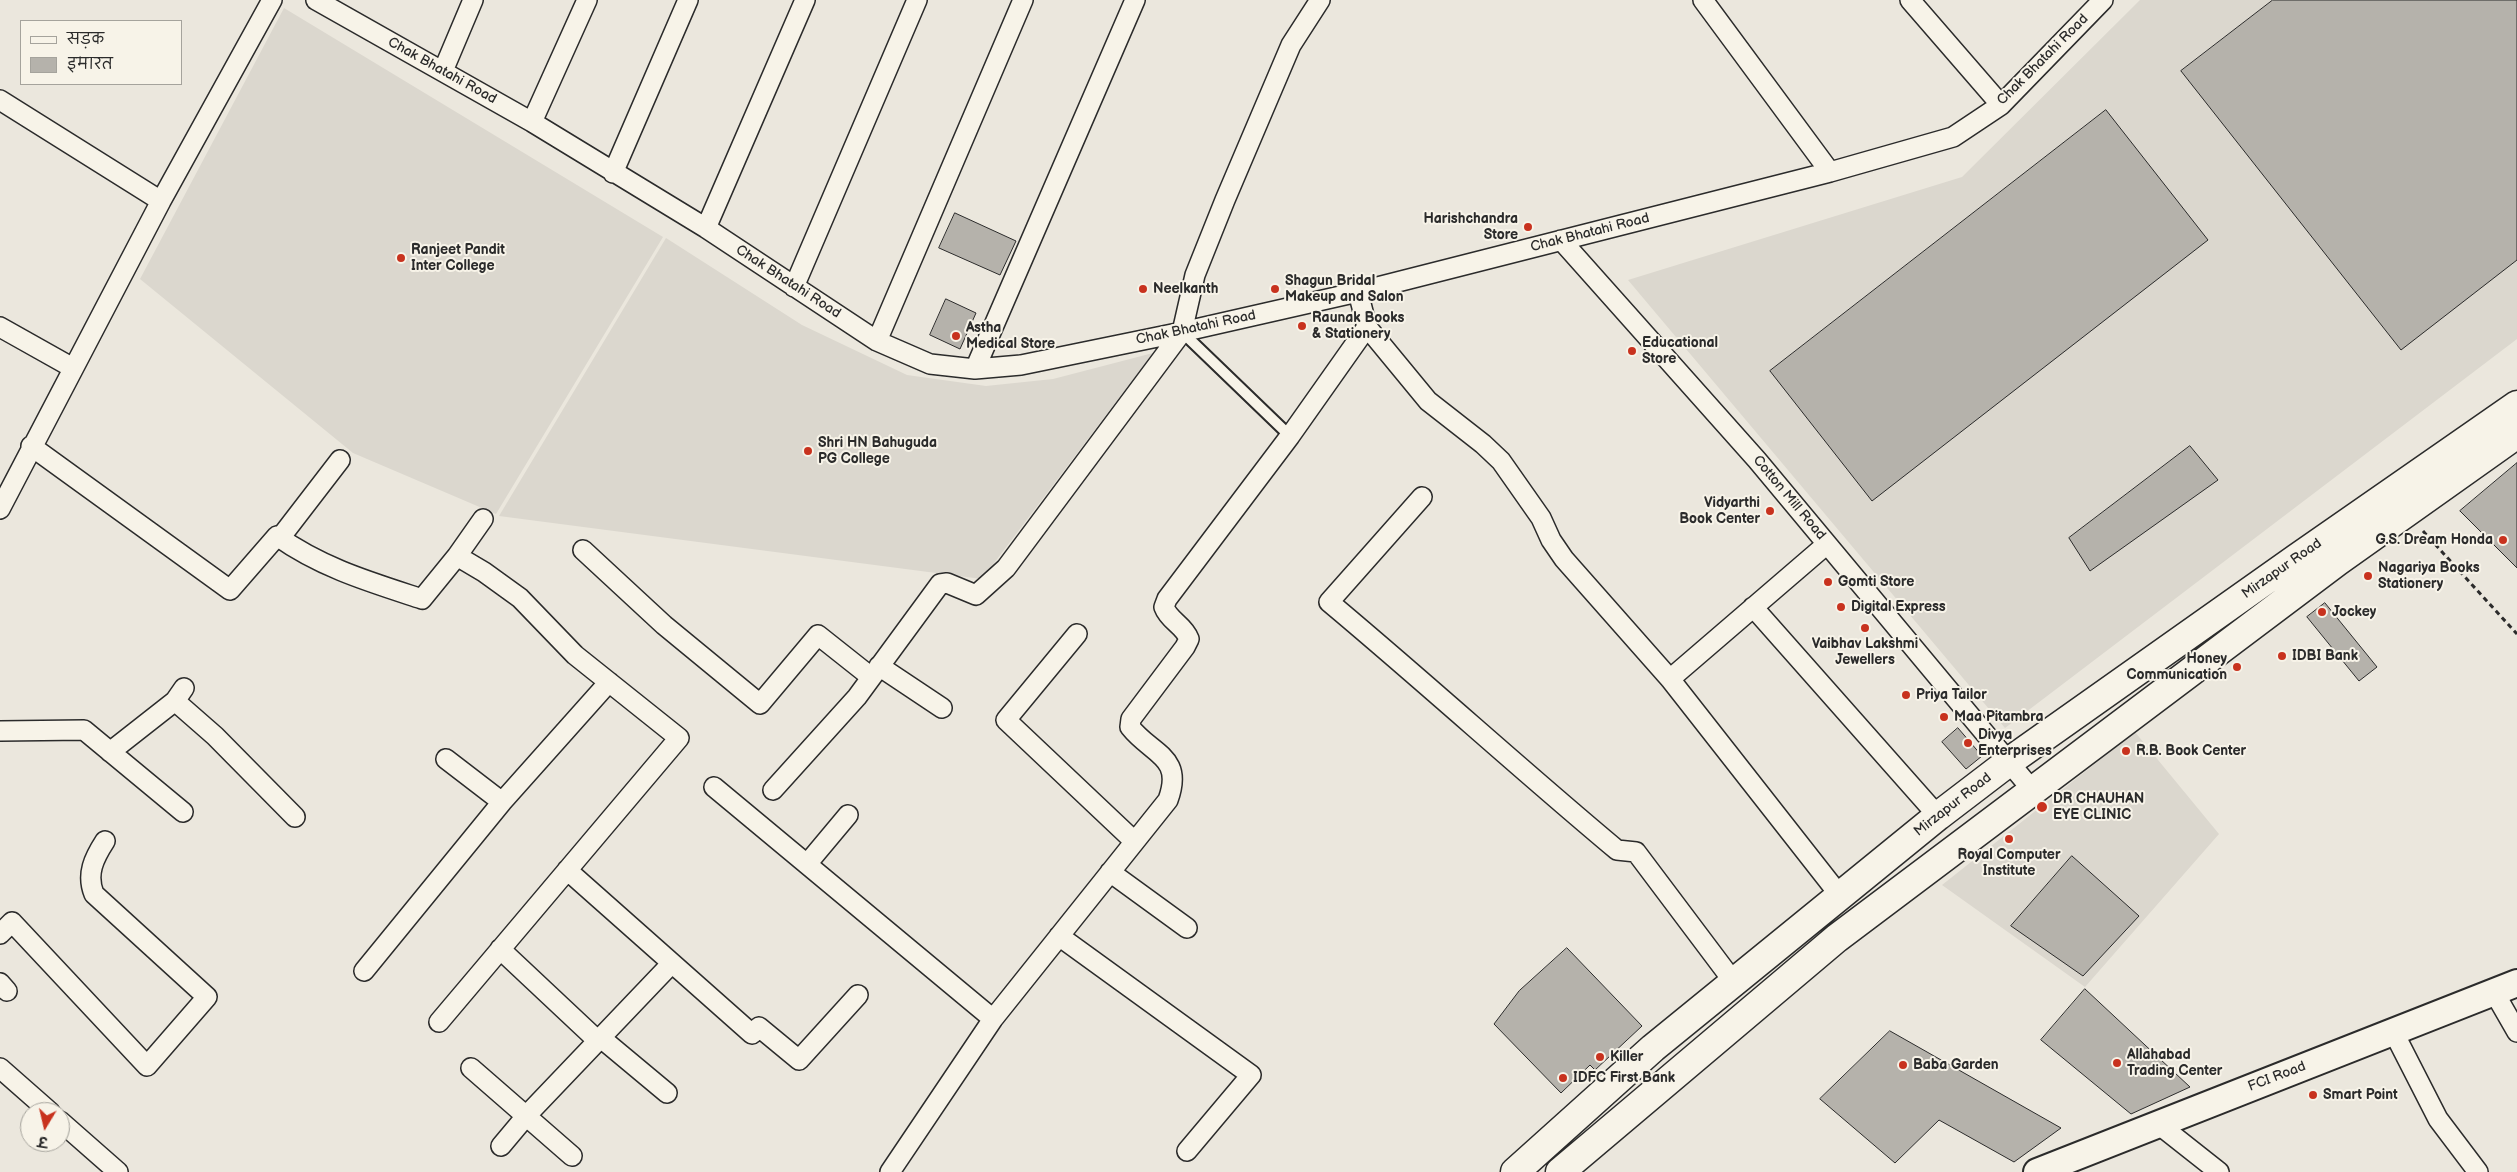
<!DOCTYPE html>
<html>
<head>
<meta charset="utf-8">
<style>
	body { margin:0 }
	#map { position:relative; width:2517px; height:1172px; overflow:hidden; background:#ebe7dd; font-family:"Balsamiq Sans","Playpen Sans Deva",sans-serif }
	canvas { display:block }
	.legend { position:absolute; left:20px; top:20px; width:162px; height:65px; box-sizing:border-box; background:#f7f3e8; border:1px solid #a5a39c; margin:0; padding:6px 9px; list-style:none; font-size:15px; color:#2b2b2b }
	.legend li { display:flex; align-items:center; gap:10px; height:25px }
	.legend b { width:25px; border:1px solid #a5a39c }
	.north { position:absolute; left:20px; top:1102px; width:50px; height:50px; box-sizing:border-box; background:#f7f3e8; border:1px solid #a5a39c; border-radius:50%; rotate:189deg; font-size:14px; font-weight:700; line-height:20px; text-align:center; color:#2b2b2b }
	.north::after { content:''; display:block; margin:auto; width:18px; height:22px; background:#c8321e; clip-path:polygon(50% 0,100% 100%,50% 72%,0 100%) }
</style>
</head>
<body>
<div id="map">
<canvas width="2517" height="1172"></canvas>
<ul class="legend">
<li><b style="height:6px;background:#f7f3e8"></b>सड़क</li>
<li><b style="height:14px;background:#b5b2ab"></b>इमारत</li>
</ul>
<div class="north">उ</div>
</div>
<script>
const g = document.querySelector('canvas').getContext('2d');
g.lineJoin = 'round';
function fillPath(path, color) {
  g.fillStyle = color;
  g.fill(path, 'evenodd');
}
function stroke(path, color, width, dash) {
  g.strokeStyle = color;
  g.lineWidth = width;
  g.lineCap = dash ? 'butt' : 'round';
  g.setLineDash(dash || []);
  g.stroke(path);
}
function drawText(font, color, halo, rows, align = 'center') {
  g.font = font + ' "Balsamiq Sans",sans-serif';
  g.lineWidth = 4;
  g.setLineDash([]);
  g.textBaseline = 'middle';
  g.strokeStyle = halo;
  g.fillStyle = color;
  for (const [text, x, y, turn = 0] of rows) {
    g.save();
    g.translate(x, y);
    g.rotate((+turn || 0) * Math.PI / 180);
    g.textAlign = isNaN(turn) ? turn : align;
    if (halo) g.strokeText(text, 0, 0);
    g.fillText(text, 0, 0);
    g.restore();
  }
}
fillPath(new Path2D(`
	M 2140,0 L 2517,0 L 2517,339 L 2005,728 L 1628,280 L 1962,177 Z
	M 284,8 L 663,237 L 496,514 L 353,453 L 140,279 Z
	M 666,238 L 802,325 L 907,375 L 986,386 L 1053,379 L 1153,353 L 982,579 L 499,516 Z
	M 2135,732 L 2219,834 L 2085,987 L 1942,885 Z`), '#dbd7ce');
const building = new Path2D(`
	M 2273,0 L 2517,0 L 2517,260 L 2401,350 L 2181,71 Z
	M 2106,110 L 2208,240 L 1872,501 L 1770,371 Z
	M 955,213 L 1016,241 L 1000,275 L 939,248 Z
	M 946,299 L 976,313 L 960,349 L 930,335 Z
	M 2190,446 L 2218,480 L 2090,571 L 2069,538 Z
	M 2517,463 L 2517,568 L 2460,511 Z
	M 2325,603 L 2377,667 L 2359,681 L 2307,617 Z
	M 1958,728 L 1982,756 L 1966,769 L 1942,742 Z
	M 2072,856 L 2139,916 L 2083,976 L 2011,926 Z
	M 1567,948 L 1642,1026 L 1595,1070 L 1590,1065 L 1561,1093 L 1494,1024 L 1519,991 Z
	M 2085,989 L 2190,1087 L 2131,1114 L 2041,1040 Z
	M 1890,1031 L 2061,1128 L 2014,1162 L 1939,1120 L 1895,1163 L 1820,1099 Z`);
fillPath(building, '#b5b2ab');
stroke(building, '#2b2b2b', 1);
const service = new Path2D(`
	M 1182,332 L 1290,436`);
const minor = new Path2D(`
	M 316,0 L 532,122 L 706,228 L 877,341 L 930,364 L 975,369 L 1021,365 L 1182,332 L 1358,292 L 1830,172 L 1953,137 L 2001,105 L 2103,0
	M 1703,0 L 1830,172
	M 1910,0 L 2001,105
	M 443,71 L 473,0
	M 0,100 L 161,201
	M 532,122 L 587,0
	M 613,173 L 688,0
	M 706,228 L 805,0
	M 1561,240 L 1757,460 L 2033,791
	M 794,287 L 917,0
	M 1358,292 L 1367,327 L 1428,401 L 1483,444 L 1501,461 L 1541,518 L 1551,540 L 1564,559 L 1670,679 L 1841,897
	M 0,327 L 73,368
	M 877,341 L 1023,0
	M 975,369 L 1135,0
	M 31,446 L 230,590 L 277,536 C 322,568 370,582 422,599 L 457,556 L 484,572 L 520,598 L 575,655 L 679,738 L 439,1022
	M 1422,497 L 1329,602 C 1426,683 1520,769 1617,850 L 1636,852 L 1733,981
	M 0,509 L 161,201 L 272,0
	M 280,538 L 340,460
	M 583,550 L 664,625 L 760,704 L 818,635 L 871,677
	M 457,556 L 483,519
	M 1753,607 L 1938,816
	M 1077,634 L 1006,720 L 1134,841
	M 879,666 L 942,708
	M 1670,679 L 1827,544
	M 175,701 L 215,736 L 295,817
	M 0,731 L 84,730 L 183,812
	M 110,752 L 175,701 L 184,688
	M 446,759 L 502,802 L 609,682
	M 714,787 L 993,1019
	M 773,790 L 857,697 L 940,584 L 947,583 L 976,595 L 1006,568 L 1182,332 L 1195,275 L 1225,200 L 1291,45 L 1320,0
	M 807,864 L 848,815
	M 567,870 L 752,1034 L 759,1027 L 799,1060 L 858,995
	M 1110,872 L 1187,928
	M 0,934 L 12,922 L 147,1066 L 207,997 L 94,894 C 86,874 94,858 105,841
	M 1059,936 L 1251,1075 L 1187,1151
	M 500,949 L 598,1041
	M 364,971 L 502,802
	M 0,983 L 7,991
	M 2494,992 L 2517,1032
	M 2393,1031 L 2438,1119 L 2478,1172
	M 601,1038 L 667,1093
	M 0,1068 L 50,1112
	M 471,1068 L 572,1156
	M 60,1121 L 118,1172
	M 2157,1123 L 2219,1172
	M 501,1146 L 527,1115 L 672,963
	M 890,1172 L 993,1019 L 1168,800 C 1184,756 1152,755 1130,727 L 1131,719 L 1185,647 L 1189,639 C 1184,625 1169,621 1164,607 L 1167,599 L 1290,436 L 1367,327`);
const secondary = new Path2D(`
	M 2037,1172 L 2517,983`);
const trunk = new Path2D(`
	M 1515,1172 L 1653,1048 L 1938,816 L 2010,761 L 2297,558 L 2517,405
	M 1560,1172 L 1837,938 L 2338,561 L 2517,434`);
stroke(service, '#2b2b2b', 14);
stroke(minor, '#2b2b2b', 22);
stroke(secondary, '#2b2b2b', 30);
stroke(trunk, '#2b2b2b', 31);
stroke(new Path2D(`
	M 2423,531 L 2517,634`), '#2b2b2b', 3, [5, 4]);
stroke(service, '#f7f3e8', 10);
stroke(minor, '#f7f3e8', 19);
stroke(secondary, '#f7f3e8', 26);
stroke(trunk, '#f7f3e8', 28);
for (const [x, y, r, color] of [
	[1528,227,5,"#c8321e"],
	[401,258,5,"#c8321e"],
	[1143,289,5,"#c8321e"],
	[1275,289,5,"#c8321e"],
	[1302,326,5,"#c8321e"],
	[956,336,5,"#c8321e"],
	[1632,351,5,"#c8321e"],
	[808,451,5,"#c8321e"],
	[1770,511,5,"#c8321e"],
	[2503,540,5,"#c8321e"],
	[2368,576,5,"#c8321e"],
	[1828,582,5,"#c8321e"],
	[1841,607,5,"#c8321e"],
	[2322,612,5,"#c8321e"],
	[1865,628,5,"#c8321e"],
	[2282,656,5,"#c8321e"],
	[2237,667,5,"#c8321e"],
	[1906,695,5,"#c8321e"],
	[1944,717,5,"#c8321e"],
	[1968,743,5,"#c8321e"],
	[2126,751,5,"#c8321e"],
	[2042,807,6,"#c8321e"],
	[2009,839,5,"#c8321e"],
	[1600,1057,5,"#c8321e"],
	[2117,1063,5,"#c8321e"],
	[1903,1065,5,"#c8321e"],
	[1563,1078,5,"#c8321e"],
	[2313,1095,5,"#c8321e"]
]) {
  const dot = new Path2D();
  dot.arc(x, y, r, 0, 2 * Math.PI);
  g.fillStyle = color;
  g.fill(dot);
  stroke(dot, '#f7f3e8', 2);
}
drawText('14px', '#2b2b2b', '#f7f3e8', [
	["Chak Bhatahi Road",2043,60,-45],
	["Chak Bhatahi Road",442,71,29],
	["Chak Bhatahi Road",1590,233,-14],
	["Chak Bhatahi Road",788,282,33],
	["Chak Bhatahi Road",1196,328,-12],
	["Cotton Mill Road",1789,498,50],
	["Mirzapur Road",2282,569,-35],
	["Mirzapur Road",1953,805,-38],
	["FCI Road",2277,1077,-21]
]);
drawText('bold 14px', '#2b2b2b', '#f7f3e8', [
	["Harishchandra",1518,219,"right"],
	["Store",1518,235,"right"],
	["Ranjeet Pandit",411,250],
	["Inter College",411,266],
	["Shagun Bridal",1285,281],
	["Makeup and Salon",1285,297],
	["Neelkanth",1153,289],
	["Raunak Books",1312,318],
	["& Stationery",1312,334],
	["Astha",966,328],
	["Medical Store",966,344],
	["Educational",1642,343],
	["Store",1642,359],
	["Shri HN Bahuguda",818,443],
	["PG College",818,459],
	["Vidyarthi",1760,503,"right"],
	["Book Center",1760,519,"right"],
	["G.S. Dream Honda",2493,540,"right"],
	["Nagariya Books",2378,568],
	["Stationery",2378,584],
	["Gomti Store",1838,582],
	["Digital Express",1851,607],
	["Jockey",2332,612],
	["Vaibhav Lakshmi",1865,644,"center"],
	["Jewellers",1865,660,"center"],
	["IDBI Bank",2292,656],
	["Honey",2227,659,"right"],
	["Communication",2227,675,"right"],
	["Priya Tailor",1916,695],
	["Maa Pitambra",1954,717],
	["Divya",1978,735],
	["Enterprises",1978,751],
	["R.B. Book Center",2136,751],
	["DR CHAUHAN",2053,799],
	["EYE CLINIC",2053,815],
	["Royal Computer",2009,855,"center"],
	["Institute",2009,871,"center"],
	["Allahabad",2127,1055],
	["Trading Center",2127,1071],
	["Killer",1610,1057],
	["Baba Garden",1913,1065],
	["IDFC First Bank",1573,1078],
	["Smart Point",2323,1095]
], 'left');
</script>
</body>
</html>
